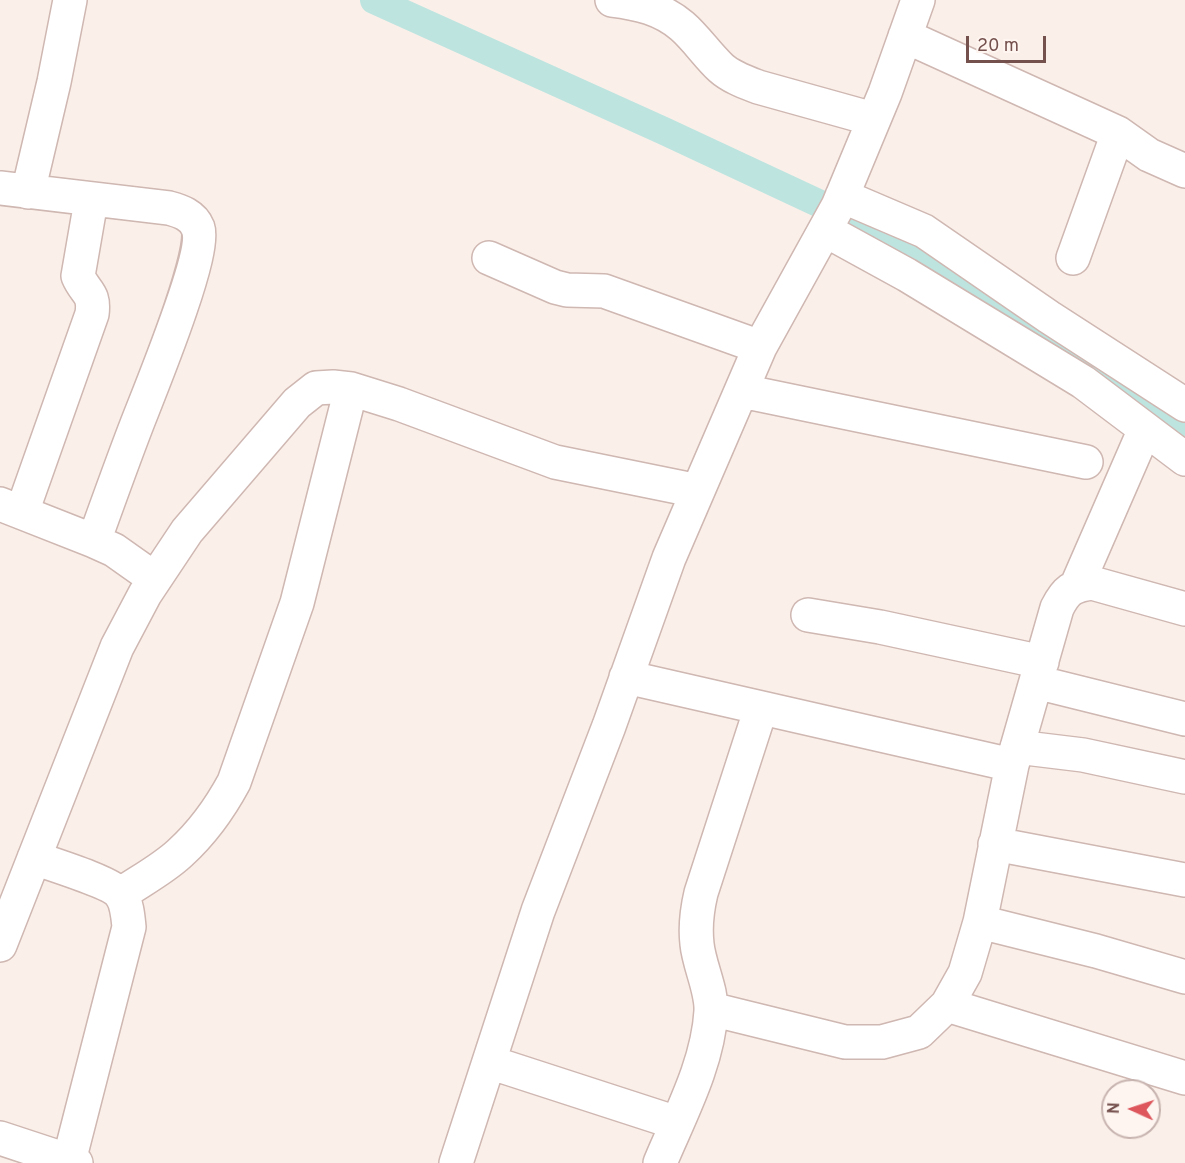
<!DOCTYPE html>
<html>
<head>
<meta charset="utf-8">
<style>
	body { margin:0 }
	#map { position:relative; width:1185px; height:1163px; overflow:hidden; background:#fbf0e9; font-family:Overpass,sans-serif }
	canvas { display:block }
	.north { position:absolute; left:1101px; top:1079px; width:60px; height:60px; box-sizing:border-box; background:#fef5f0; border:2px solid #c7b3af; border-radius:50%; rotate:273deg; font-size:16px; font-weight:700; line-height:24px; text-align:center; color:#75514e }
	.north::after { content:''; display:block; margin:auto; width:21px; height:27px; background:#dd575d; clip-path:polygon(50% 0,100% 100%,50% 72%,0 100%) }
	.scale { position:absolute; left:966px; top:36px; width:80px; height:27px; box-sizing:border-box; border:3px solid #75514e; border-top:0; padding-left:8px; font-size:18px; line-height:21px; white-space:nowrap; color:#75514e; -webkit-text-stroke:4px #fef5f0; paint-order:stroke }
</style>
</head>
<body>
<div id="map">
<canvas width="1185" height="1163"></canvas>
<div class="north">N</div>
<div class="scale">20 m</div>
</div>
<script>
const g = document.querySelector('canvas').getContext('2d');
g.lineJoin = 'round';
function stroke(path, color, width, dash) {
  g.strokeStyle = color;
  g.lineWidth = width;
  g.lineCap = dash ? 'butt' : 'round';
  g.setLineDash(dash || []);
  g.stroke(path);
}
stroke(new Path2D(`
	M 374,0 L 664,131 L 908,245 L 1064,347 L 1185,434`), '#bee4e0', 28);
const minor = new Path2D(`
	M 612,0 C 638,3 662,9 682,26 C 696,38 707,55 721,68 C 731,77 745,82 758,87 L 873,119
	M 905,36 L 1118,133 L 1149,155 L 1185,171
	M 0,188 L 169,208 C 180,211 193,215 198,228 C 207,253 149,393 137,424 C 122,463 108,502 94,541
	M 28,192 L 54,82 L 70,0
	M 842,196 L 924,231 L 1049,317 L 1185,405
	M 825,230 L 907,275 L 1083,382 L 1185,459
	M 489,258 L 555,287 L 567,290 L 604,291 L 760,347
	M 1073,258 L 1118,133
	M 742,391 L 1086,462
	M 0,504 L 94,541 L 114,550 L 155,579
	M 22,512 L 92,314 C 95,292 85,293 78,276 L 91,201
	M 1077,585 L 1145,429
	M 808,615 L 880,627 L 1042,662
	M 626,677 L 1012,765
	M 1036,682 L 1185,719
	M 1017,747 L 1083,755 L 1185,777
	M 995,844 L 1185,880
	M 34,858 C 51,864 113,883 121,895 C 127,903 128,917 129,927 L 69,1161
	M 121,894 C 140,881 163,869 180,853 C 202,833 220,808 234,782 L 297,603 L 351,389
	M 980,922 L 1096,951 L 1185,977
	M 0,945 L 117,647 L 145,594 L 187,531 L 297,403 L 316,388 L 333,387 L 351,389 L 399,404 L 555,462 L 698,491
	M 947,1005 L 1185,1078
	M 711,1009 L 845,1042 L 882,1042 L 919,1032 L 947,1005 L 965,973 L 980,922 L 1012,765 L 1057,608 C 1066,590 1072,586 1092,583 L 1185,609
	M 489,1062 L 677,1123
	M 0,1138 L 76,1163
	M 456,1163 L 538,911 L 609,726 L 669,558 L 760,347 L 838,206 L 885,93 L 918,0
	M 660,1163 C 680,1115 708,1064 711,1011 C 712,990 699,965 697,944 C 695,927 697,910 701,893 L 761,708`);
stroke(minor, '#cfb7b2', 36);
stroke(minor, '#fff', 33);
</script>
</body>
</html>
